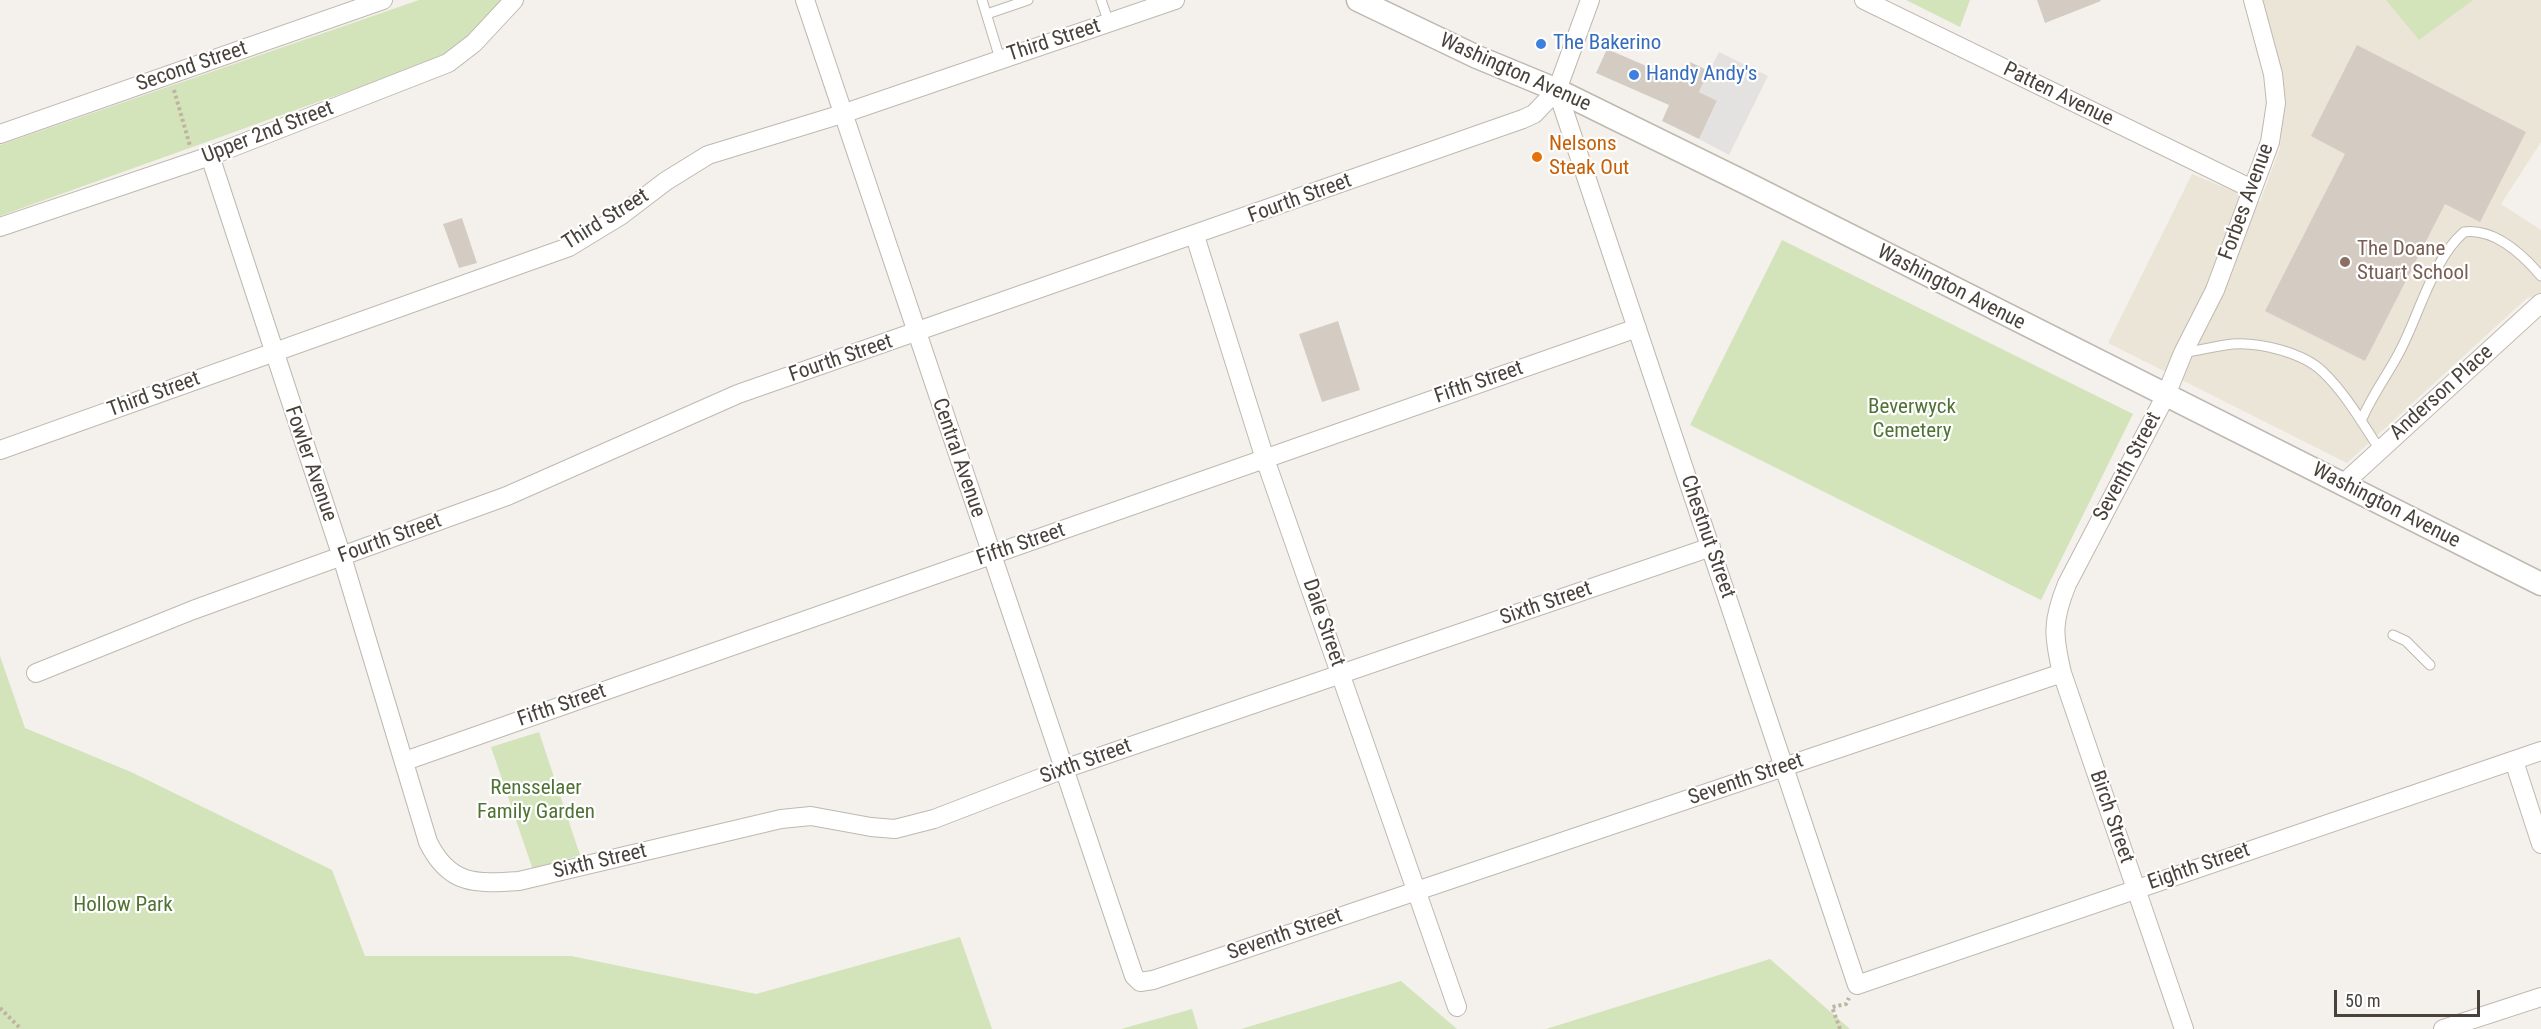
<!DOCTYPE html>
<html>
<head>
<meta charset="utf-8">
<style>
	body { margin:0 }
	#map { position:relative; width:2541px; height:1029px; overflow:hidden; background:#f4f1ec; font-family:"Roboto Condensed",sans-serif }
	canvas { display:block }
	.scale { position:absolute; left:2334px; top:990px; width:146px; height:27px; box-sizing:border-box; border:3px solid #48423a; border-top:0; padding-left:8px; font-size:18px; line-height:21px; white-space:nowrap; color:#48423a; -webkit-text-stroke:4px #fff; paint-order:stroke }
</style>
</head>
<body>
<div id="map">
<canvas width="2541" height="1029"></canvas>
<div class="scale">50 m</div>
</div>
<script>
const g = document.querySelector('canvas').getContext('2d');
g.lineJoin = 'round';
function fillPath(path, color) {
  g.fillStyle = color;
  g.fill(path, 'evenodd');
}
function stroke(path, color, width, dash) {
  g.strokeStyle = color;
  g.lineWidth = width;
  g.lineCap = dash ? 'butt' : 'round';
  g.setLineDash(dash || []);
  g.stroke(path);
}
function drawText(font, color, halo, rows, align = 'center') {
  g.font = font + ' "Roboto Condensed",sans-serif';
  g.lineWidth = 4.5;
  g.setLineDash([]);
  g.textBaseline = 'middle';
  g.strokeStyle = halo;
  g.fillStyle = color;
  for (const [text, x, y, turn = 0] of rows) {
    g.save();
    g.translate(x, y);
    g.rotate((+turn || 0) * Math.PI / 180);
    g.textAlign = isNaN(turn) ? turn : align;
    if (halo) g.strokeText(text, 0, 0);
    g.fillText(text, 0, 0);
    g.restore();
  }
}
fillPath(new Path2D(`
	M 2262,0 L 2541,0 L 2541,142 L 2501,204 L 2541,230 L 2541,295 L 2527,298 L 2347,463 L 2108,343 L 2192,174 L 2260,202 L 2280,148 L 2284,110 L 2282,73 Z`), '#ebe5d8');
fillPath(new Path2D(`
	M 419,0 L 501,0 L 461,45 L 435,60 L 0,216 L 0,145 Z
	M 1906,0 L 1970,0 L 1960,27 Z
	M 2386,0 L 2473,0 L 2419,40 Z
	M 1782,240 L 2133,414 L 2041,600 L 1690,425 Z
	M 0,656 L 25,728 L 131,772 L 332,870 L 365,956 L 571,956 L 756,994 L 960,937 L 992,1029 L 0,1029 Z
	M 539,732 L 580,855 L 533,870 L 491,747 Z
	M 1770,959 L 1850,1029 L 1546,1029 Z
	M 1401,981 L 1457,1029 L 1241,1029 Z
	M 1192,1009 L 1198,1029 L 1121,1029 Z`), '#d3e3ba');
fillPath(new Path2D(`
	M 1719,52 L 1768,76 L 1729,155 L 1699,139 L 1717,102 L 1699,92 Z`), '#e3e2e0');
fillPath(new Path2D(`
	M 2037,0 L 2100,0 L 2101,1 L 2045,23 Z
	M 2357,45 L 2526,132 L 2480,222 L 2445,204 L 2365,361 L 2265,311 L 2345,154 L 2311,136 Z
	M 1607,49 L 1681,81 L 1690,62 L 1709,71 L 1699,92 L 1717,101 L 1699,139 L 1662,121 L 1669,105 L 1596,73 Z
	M 462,218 L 477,263 L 459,268 L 443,224 Z
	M 1338,321 L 1360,390 L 1322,402 L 1299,334 Z`), '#d4ccc3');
const service = new Path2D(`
	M 982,0 L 1000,59
	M 1101,0 L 1109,23
	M 987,14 L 1028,0
	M 2183,353 C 2200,350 2216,346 2233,344 C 2260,342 2304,353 2323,372 C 2346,394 2363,424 2380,450
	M 2361,421 C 2372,395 2389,373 2401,349 C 2420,312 2433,259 2464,232 C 2494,228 2523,255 2541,276
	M 2393,635 L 2406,641 L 2430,665`);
const minor = new Path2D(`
	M 805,0 L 1134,976 L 1140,982 L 1153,980 L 2062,673
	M 1864,0 L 2252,189
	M 1557,90 L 1857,985 L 2541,751
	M 0,134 L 383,0
	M 210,156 L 342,557 L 428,842 C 449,885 475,884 519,881 L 781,819 L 811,816 L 871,827 L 895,829 L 934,819 L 1064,769 L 1711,547
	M 0,227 L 210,156 L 448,63 L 474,43 L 514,0
	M 1195,236 L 1265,459 L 1457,1007
	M 0,450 L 569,247 L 620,216 L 666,181 L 708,155 L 842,114 L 1175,0
	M 2343,484 L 2541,303
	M 36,673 L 193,610 L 507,496 L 738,394 L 1523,119 L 1534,114 L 1557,90 L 1590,0
	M 405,761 L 1637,328
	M 2514,761 L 2541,844
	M 2184,1029 L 2062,673 C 2053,635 2052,621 2067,584 L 2166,395 L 2183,353 L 2215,290 L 2270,142 L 2276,103 L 2273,74 L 2253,0
	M 2443,1029 L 2541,997`);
const tertiary = new Path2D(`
	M 1358,0 L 1477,57 L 1557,90 L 1746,183 L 2541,584`);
stroke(service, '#bfb8af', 11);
stroke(minor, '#bfb8af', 20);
stroke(tertiary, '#bfb8af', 25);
stroke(new Path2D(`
	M 174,90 L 190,146
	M 0,1008 L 21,1029
	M 1840,1029 L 1832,1007 L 1846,1004 L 1849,998`), '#bfb3a2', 4, [3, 3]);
stroke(service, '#fff', 9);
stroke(minor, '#fff', 18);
stroke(tertiary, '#fff', 22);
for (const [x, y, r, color] of [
	[1541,44,6,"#3f7fe0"],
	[1634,75,6,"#3f7fe0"],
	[1537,157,6,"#e8710a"],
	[2345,262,6,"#8d6e63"]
]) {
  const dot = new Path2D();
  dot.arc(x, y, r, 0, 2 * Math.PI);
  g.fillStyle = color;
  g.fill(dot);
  stroke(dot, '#fff', 2);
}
drawText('21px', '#48423a', '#fff', [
	["Third Street",1054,41,-18],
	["Second Street",192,67,-19],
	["Washington Avenue",1515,73,24],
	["Patten Avenue",2058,95,26],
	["Upper 2nd Street",268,133,-21],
	["Fourth Street",1300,199,-20],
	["Forbes Avenue",2247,202,-70],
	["Third Street",606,220,-32],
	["Washington Avenue",1951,288,27],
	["Fourth Street",841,359,-19],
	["Fifth Street",1479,383,-19],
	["Anderson Place",2442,393,-42],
	["Third Street",154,395,-20],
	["Central Avenue",958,458,71],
	["Fowler Avenue",310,464,71],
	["Seventh Street",2128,467,-62],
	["Washington Avenue",2386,506,27],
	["Chestnut Street",1707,537,71],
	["Fourth Street",390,539,-20],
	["Fifth Street",1021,545,-19],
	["Sixth Street",1546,604,-19],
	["Dale Street",1323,623,71],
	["Fifth Street",562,706,-19],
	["Sixth Street",1086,762,-20],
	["Seventh Street",1746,780,-19],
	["Birch Street",2111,817,71],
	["Sixth Street",600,862,-13],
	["Eighth Street",2199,867,-19],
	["Seventh Street",1285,935,-19]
]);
drawText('21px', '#366cbe', '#fff', [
	["The Bakerino",1553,44],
	["Handy Andy's",1646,75]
], 'left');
drawText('21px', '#c56008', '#fff', [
	["Nelsons",1549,145],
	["Steak Out",1549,169]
], 'left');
drawText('21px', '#785e54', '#fff', [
	["The Doane",2357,250],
	["Stuart School",2357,274]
], 'left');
drawText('21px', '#507334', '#fff', [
	["Beverwyck",1912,408],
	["Cemetery",1912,432],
	["Rensselaer",536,789],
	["Family Garden",536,813],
	["Hollow Park",123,906]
]);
</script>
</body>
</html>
